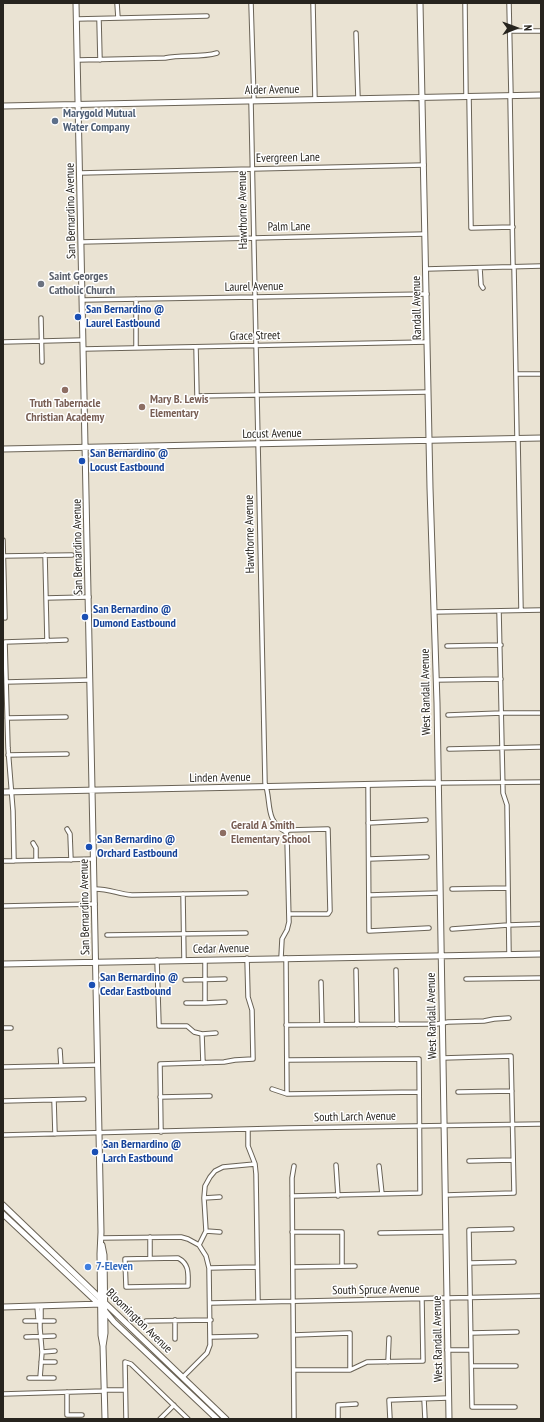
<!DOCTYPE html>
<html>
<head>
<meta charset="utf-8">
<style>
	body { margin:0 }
	#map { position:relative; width:544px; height:1422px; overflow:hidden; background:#eae3d3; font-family:"PT Sans Narrow",sans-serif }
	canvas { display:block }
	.frame { position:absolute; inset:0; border:4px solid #27241e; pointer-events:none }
	.north { position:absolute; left:496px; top:8px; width:40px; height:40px; -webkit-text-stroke:3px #fff; paint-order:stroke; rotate:89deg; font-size:11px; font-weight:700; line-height:16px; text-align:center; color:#27241e }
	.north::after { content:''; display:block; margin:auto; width:14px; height:18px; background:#27241e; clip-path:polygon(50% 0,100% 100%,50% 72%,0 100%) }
</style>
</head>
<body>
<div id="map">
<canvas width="544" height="1422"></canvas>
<div class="frame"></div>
<div class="north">N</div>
</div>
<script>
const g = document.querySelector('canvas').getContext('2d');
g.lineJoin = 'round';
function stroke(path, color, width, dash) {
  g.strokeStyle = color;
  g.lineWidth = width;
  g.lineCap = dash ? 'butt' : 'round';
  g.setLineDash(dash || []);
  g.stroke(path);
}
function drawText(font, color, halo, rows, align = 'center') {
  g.font = font + ' "PT Sans Narrow",sans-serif';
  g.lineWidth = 3;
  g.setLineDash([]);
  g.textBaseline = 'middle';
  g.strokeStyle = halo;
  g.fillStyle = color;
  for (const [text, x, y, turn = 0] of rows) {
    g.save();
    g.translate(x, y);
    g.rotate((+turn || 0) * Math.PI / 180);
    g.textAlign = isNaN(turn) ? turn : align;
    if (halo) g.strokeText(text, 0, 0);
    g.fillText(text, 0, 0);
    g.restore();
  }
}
const street = new Path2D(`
	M 117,3 L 118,18
	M 251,3 L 254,101
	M 313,3 L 315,100
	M 465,3 L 466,96
	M 509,3 L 511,96
	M 77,19 L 207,16
	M 99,19 L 100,60
	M 510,31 L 541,31
	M 356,33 L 358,99
	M 78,60 L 165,58 C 182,54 200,58 217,53
	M 469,96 L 471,228 L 513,227
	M 510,96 L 513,267
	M 251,101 L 265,783 C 272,802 264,821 286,832 L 287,838 L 289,922 L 287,930 L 282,939 L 281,958
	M 80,173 L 424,165
	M 81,242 L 425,234
	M 514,267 L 517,438
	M 480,268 L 481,285 L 483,288
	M 426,269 L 541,266
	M 136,299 L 136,348
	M 83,300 L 427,294
	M 41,318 L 42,362
	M 3,342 L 83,340
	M 196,347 L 197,396 L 428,392
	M 84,349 L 427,342
	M 516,374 L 541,374
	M 518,438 L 521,610
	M 3,540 L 5,618
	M 45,555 L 47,641
	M 3,556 L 72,555
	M 46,598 L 89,597
	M 499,611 L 503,793 L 507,805 L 509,954
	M 434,612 L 541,610
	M 447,646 L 501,645
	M 436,680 L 501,679
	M 6,682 L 90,680
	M 448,715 L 502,713 L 541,713
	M 7,718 L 66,717
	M 449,749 L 541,747
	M 8,755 L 67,754
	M 437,783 L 541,782
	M 368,785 L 369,931 L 429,928
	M 368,823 L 426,820
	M 67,829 L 70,834 L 71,860
	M 286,832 L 289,830 L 328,829 L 330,911 L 328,914 L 289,914
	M 33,843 L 36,848 L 36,860
	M 369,859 L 427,857
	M 3,861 L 94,859
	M 14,861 L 13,811 L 8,748 L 5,642 L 66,640
	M 95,889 C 110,889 118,894 132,895 L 246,893
	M 452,889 L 508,888
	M 183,894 L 184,960
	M 369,895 L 439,893
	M 3,906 L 95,904
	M 452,929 L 508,925 L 541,924
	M 107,935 L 246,933
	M 286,958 L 287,1094
	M 157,960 L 159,1026 L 187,1026 L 194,1032 L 202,1034 L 216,1033
	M 205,960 L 205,1003 L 225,1002
	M 356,970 L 357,1025
	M 396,970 L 397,1025
	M 466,979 L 541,978
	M 185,980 L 225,979
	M 321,982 L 322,1025
	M 186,1003 L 205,1003
	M 286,1025 L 437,1024 L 448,1022 L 484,1021 L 494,1019 L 509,1018
	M 3,1028 L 11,1028
	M 202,1034 L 203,1063
	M 60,1050 L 61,1066
	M 443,1058 L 511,1056 L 514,1193 L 446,1195
	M 288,1060 L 419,1059 L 420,1193 L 292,1196
	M 3,1067 L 98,1065
	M 272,1089 L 287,1094 L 418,1092
	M 458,1092 L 512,1091
	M 160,1097 L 210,1096
	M 54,1100 L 55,1134
	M 3,1101 L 84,1099
	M 248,1130 L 248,1146 L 255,1164 L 256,1174 L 258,1302
	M 161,1132 L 160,1064 L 224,1062 L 235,1060 L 253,1059 L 252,1010 L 248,997 L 247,958
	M 3,1135 L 288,1128 L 541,1124
	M 469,1161 L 513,1160
	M 336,1165 L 338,1196
	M 294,1166 L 292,1178 L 294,1419
	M 379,1166 L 382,1194
	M 204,1198 L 220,1197
	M 512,1229 L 469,1230 L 472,1407 L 515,1407
	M 206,1231 L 220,1232
	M 292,1232 L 342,1232 L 342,1266
	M 380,1233 L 446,1232
	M 150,1237 L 150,1258
	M 101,1238 L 181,1237 L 188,1239 L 199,1245 L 206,1256 L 209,1268 L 210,1345 L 207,1353 L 183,1377
	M 199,1245 L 206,1231 L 204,1198 L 205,1186 L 210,1177 L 215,1171 L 223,1167 L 255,1164
	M 178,1258 C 190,1264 188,1275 188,1286 L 126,1287 L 125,1259 Z
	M 470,1263 L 514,1262
	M 293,1267 L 355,1266
	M 209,1268 L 257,1267
	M 211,1303 L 541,1296
	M 37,1306 L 38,1318 L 40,1321
	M 25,1321 L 54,1321
	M 146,1321 L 211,1320
	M 471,1333 L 517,1332
	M 294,1335 L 350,1333 L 350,1370
	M 26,1337 L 54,1336
	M 211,1337 L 256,1336
	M 175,1339 L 175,1320
	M 447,1350 L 471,1350
	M 42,1352 L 55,1351
	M 41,1362 L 55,1362
	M 388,1362 L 389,1338
	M 472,1366 L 516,1366
	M 294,1370 L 350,1370 L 367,1362 L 423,1361 L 422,1300
	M 29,1378 L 54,1378
	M 40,1378 L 42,1352 L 40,1328 L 40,1321 L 41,1318 L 41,1306
	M 104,1390 L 125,1390
	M 67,1392 L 67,1415 L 82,1415
	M 3,1394 L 104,1391
	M 424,1399 L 425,1419
	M 126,1419 L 125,1362 L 131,1364 L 188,1419
	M 160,1419 L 174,1405
	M 338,1419 L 338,1405 L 356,1404
	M 390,1419 L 389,1400 L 448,1398`);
const secondary = new Path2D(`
	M 76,3 L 101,1232 L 100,1254 L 101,1335 L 103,1346
	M 420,3 L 430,488 L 437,703 L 449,1419
	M 3,106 L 541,95
	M 3,449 L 541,438
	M 3,792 L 437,783
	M 3,964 L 541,954
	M 3,1205 L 226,1419
	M 3,1214 L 100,1305 L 114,1322 L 217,1419
	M 102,1245 L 104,1255 L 105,1333 L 103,1346 L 105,1419
	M 3,1307 L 102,1304`);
stroke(street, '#6a6356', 5.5);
stroke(secondary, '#6a6356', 7);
stroke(street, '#fff', 3.5);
stroke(secondary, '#fff', 5);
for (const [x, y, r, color] of [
	[55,121,4,"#5c6f8a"],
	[41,284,4,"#6b7280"],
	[78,317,4,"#1a4fb4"],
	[65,390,4,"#8d6e63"],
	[142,407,4,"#8d6e63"],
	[82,461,4,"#1a4fb4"],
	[85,617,4,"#1a4fb4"],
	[223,833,4,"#8d6e63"],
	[89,847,4,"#1a4fb4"],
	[92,985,4,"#1a4fb4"],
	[95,1152,4,"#1a4fb4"],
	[88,1267,4,"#3f7fe0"]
]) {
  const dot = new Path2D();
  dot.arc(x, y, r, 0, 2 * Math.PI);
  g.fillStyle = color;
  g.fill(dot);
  stroke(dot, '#fff', 1.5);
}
drawText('12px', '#27241e', '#fff', [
	["Alder Avenue",272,90,-1],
	["Evergreen Lane",288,158,-1],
	["Hawthorne Avenue",243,210,-91],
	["San Bernardino Avenue",71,211,-91],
	["Palm Lane",289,227,-1],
	["Laurel Avenue",254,287,-1],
	["Randall Avenue",417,308,-91],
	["Grace Street",255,336,-1],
	["Locust Avenue",272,434,-1],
	["Hawthorne Avenue",250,534,-91],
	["San Bernardino Avenue",78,547,-91],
	["West Randall Avenue",426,692,-91],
	["Linden Avenue",220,778,-1],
	["San Bernardino Avenue",85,907,-91],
	["Cedar Avenue",221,949,-1],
	["West Randall Avenue",432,1016,-91],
	["South Larch Avenue",355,1117,-1],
	["South Spruce Avenue",376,1290,-1],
	["Bloomington Avenue",139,1321,44],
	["West Randall Avenue",438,1339,-91]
]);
drawText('bold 12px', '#4e5e75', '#fff', [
	["Marygold Mutual",63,114],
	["Water Company",63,128]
], 'left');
drawText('bold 12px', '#5b616d', '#fff', [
	["Saint Georges",49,277],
	["Catholic Church",49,291]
], 'left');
drawText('bold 12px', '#164399', '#fff', [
	["San Bernardino @",86,310],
	["Laurel Eastbound",86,324],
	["San Bernardino @",90,454],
	["Locust Eastbound",90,468],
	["San Bernardino @",93,610],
	["Dumond Eastbound",93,624],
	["San Bernardino @",97,840],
	["Orchard Eastbound",97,854],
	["San Bernardino @",100,978],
	["Cedar Eastbound",100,992],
	["San Bernardino @",103,1145],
	["Larch Eastbound",103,1159]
], 'left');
drawText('bold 12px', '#785e54', '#fff', [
	["Mary B. Lewis",150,400],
	["Elementary",150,414],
	["Truth Tabernacle",65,404,"center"],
	["Christian Academy",65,418,"center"],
	["Gerald A Smith",231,826],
	["Elementary School",231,840]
], 'left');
drawText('bold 12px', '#366cbe', '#fff', [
	["7-Eleven",96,1267]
], 'left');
</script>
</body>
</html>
